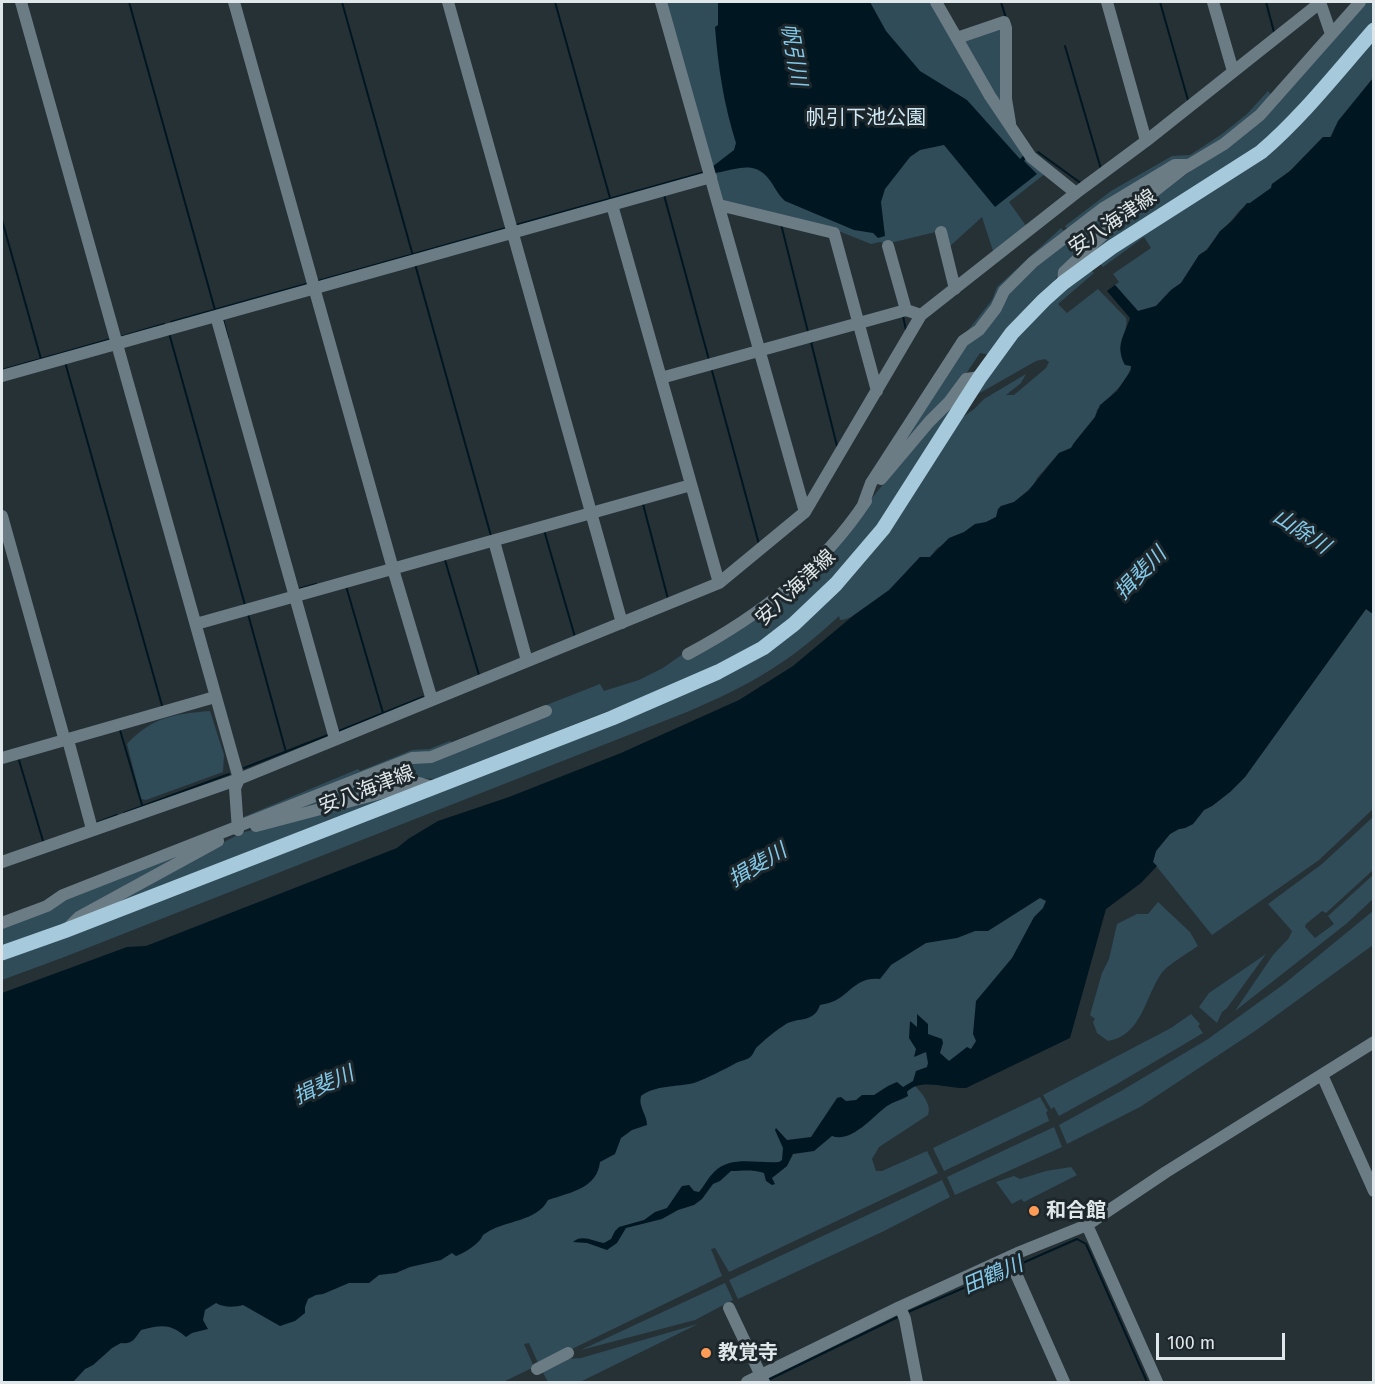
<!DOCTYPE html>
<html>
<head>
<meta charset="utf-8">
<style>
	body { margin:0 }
	#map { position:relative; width:1375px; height:1384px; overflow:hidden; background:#263136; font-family:"Fira Sans",sans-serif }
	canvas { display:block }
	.frame { position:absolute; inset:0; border:3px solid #e0e7ea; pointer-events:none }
	.scale { position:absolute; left:1156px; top:1333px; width:129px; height:27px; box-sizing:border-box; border:3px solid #e0e7ea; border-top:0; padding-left:8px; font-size:18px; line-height:21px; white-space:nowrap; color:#e0e7ea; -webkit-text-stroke:4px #1d272b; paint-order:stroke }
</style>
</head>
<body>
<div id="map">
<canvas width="1375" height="1384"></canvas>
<div class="frame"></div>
<div class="scale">100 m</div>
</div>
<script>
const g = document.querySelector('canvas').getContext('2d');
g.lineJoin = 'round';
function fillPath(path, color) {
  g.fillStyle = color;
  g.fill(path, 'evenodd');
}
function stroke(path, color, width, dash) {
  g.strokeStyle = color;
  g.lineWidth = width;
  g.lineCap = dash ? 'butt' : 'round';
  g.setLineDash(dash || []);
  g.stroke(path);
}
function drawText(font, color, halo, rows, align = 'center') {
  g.font = font + ' "Fira Sans","Noto Sans JP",sans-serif';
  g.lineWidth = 6;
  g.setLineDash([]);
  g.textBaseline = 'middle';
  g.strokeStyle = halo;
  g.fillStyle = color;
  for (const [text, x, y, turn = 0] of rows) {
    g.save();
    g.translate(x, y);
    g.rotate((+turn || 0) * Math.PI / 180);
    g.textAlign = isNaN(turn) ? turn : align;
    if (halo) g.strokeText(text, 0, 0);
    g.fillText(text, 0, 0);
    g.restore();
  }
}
fillPath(new Path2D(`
	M 664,2 L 933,2 L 1046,173 L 1009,202 L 1027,227 L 994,254 L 982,217 L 948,248 L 944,230 L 886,244 L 880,242 L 871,244 L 836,230 L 725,202 L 720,198 Z
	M 1364,2 L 1373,2 L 1373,24 L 1307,100 L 1253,151 L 1080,265 L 1106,236 L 1130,221 L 1129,217 L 1224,146 Z
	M 1000,26 L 1003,97 L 997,101 L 963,38 Z
	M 1373,39 L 1373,78 L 1335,127 L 1330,137 L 1323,137 L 1290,171 L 1272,184 L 1271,188 L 1240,210 L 1206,250 L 1199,255 L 1181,283 L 1171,290 L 1156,306 L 1138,311 L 1115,285 L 1119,282 L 1113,274 L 1151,248 L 1144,237 L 1103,267 L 1098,261 L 1227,181 Z
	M 1268,91 L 1273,97 L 1224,140 L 1068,231 L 962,338 L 992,300 L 997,287 L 1061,228 L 1064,231 L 1067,229 L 1065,226 L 1111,191 L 1172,156 L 1190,155 L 1222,134 L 1247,114 Z
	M 1178,168 L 1129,209 L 1102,226 L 1104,230 L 1060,271 L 1050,289 L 990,355 L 980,353 L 951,396 L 876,482 L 966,343 L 1004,295 L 1034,265 L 1102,213 Z
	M 1089,268 L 1094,273 L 1058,304 L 1067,313 L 1098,289 L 1126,318 C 1130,335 1108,346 1131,366 L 1128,376 L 1122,384 L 1097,410 L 1095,417 L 1074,443 L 1071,448 L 1059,453 L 1037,478 L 1033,486 L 1014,502 L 1007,505 L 996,517 L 937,548 L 930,557 L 920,557 C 913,564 908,572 902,579 C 890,591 856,620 840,620 L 839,616 C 789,663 750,685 687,712 L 67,956 L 2,980 L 2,958 L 438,789 L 791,633 L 964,416 L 973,410 L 984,399 L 1026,374 L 1021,383 L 1006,395 L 1014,395 L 1046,368 L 1049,362 L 1045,359 L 1036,361 L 978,394 L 978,391 L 1015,337 L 1045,305 Z
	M 968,384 L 890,510 L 810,603 L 759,643 L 710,671 L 435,779 L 422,778 L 258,820 L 547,713 L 245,821 L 241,818 L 358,769 L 360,771 L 412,750 L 429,749 L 450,741 L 452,742 L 600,684 L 604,691 L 639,680 L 663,668 L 687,651 L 734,632 L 865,507 L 931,424 Z
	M 1366,609 L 1373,614 L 1373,809 L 1319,860 L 1212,935 L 1153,862 L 1156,851 L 1170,834 L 1179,829 L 1185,828 L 1193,824 L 1204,810 L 1212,806 L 1230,792 L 1245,777 Z
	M 210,711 L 224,755 L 223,772 L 146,800 L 141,799 L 127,744 C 152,717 174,714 210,711 Z
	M 416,786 L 419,787 L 86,916 L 241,833 Z
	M 1373,817 L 1373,870 L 1326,913 L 1322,911 L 1306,924 L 1305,927 L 1315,938 L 1334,924 L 1328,916 L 1373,875 L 1373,899 L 1346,924 L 1235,1011 L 1273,955 L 1289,938 L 1292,931 L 1268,904 L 1322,864 Z
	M 224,834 L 64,926 L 2,948 L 2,925 L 65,897 Z
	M 1053,893 L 980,1043 L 956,1060 L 945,1061 L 915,1086 C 922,1093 932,1105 928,1115 L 879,1147 L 872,1159 L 876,1171 L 882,1171 L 927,1151 L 938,1173 L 729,1272 L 715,1248 L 711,1249 L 722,1276 L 539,1365 L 529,1343 L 524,1344 L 534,1367 L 503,1382 L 73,1382 L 85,1369 L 93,1365 L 112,1348 L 121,1342 L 133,1341 L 141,1330 L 629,1095 L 884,960 L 1033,899 Z
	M 1158,902 L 1190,932 L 1198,946 C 1188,953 1167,965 1161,974 C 1144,999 1142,1035 1108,1041 L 1097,1033 L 1093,1022 L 1095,1019 L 1090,1015 L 1102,973 L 1109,959 L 1117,924 L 1137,914 L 1148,914 Z
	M 1373,911 L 1373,945 L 1255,1031 L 1140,1107 L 1067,1144 L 1059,1125 L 1121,1091 L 1208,1039 L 1284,984 Z
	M 1266,954 L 1227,1008 L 1222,1012 L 1217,1023 L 1199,1007 L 1209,993 Z
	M 1191,1014 L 1200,1024 L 1198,1026 L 1203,1033 L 1117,1084 L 1059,1116 L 1054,1107 L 1051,1109 L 1043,1095 L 1171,1028 Z
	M 1040,1097 L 1048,1111 L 1046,1112 L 1049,1121 L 944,1171 L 933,1148 Z
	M 1054,1127 L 1062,1147 L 955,1195 L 947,1177 Z
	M 1071,1167 L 1077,1175 L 1024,1202 L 1021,1199 L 1012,1204 L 996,1182 L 1014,1176 L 1020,1179 L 1046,1171 Z
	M 942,1180 L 950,1197 L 882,1232 L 738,1299 L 729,1280 Z
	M 725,1283 L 733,1300 L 695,1320 L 581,1350 Z
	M 698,1324 L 580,1382 L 548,1382 L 542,1371 L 567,1359 L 581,1358 Z`), '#304c58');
fillPath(new Path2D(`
	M 718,2 L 870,2 L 886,31 L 920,71 L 967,100 L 1020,159 L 1024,155 L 1026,158 L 1024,161 L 1037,174 L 995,207 L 944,145 L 920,150 L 910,157 L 885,189 L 881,202 L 885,236 L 878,238 L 873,233 L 854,230 L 785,201 C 777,194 774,185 768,178 C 753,159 733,171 714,173 L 712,167 L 734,150 L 736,143 C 724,105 718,67 715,27 L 718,25 Z
	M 1373,78 L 1373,614 L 1366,609 L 1245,777 L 1230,792 L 1212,806 L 1204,810 L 1193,824 L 1185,828 L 1179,829 L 1170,834 L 1156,851 L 1153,862 L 1157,866 L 1141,883 L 1106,909 L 1070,1038 L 966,1088 C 949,1089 920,1077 907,1092 L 908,1096 C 901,1100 893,1102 887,1106 C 872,1117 852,1143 832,1136 L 814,1151 L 793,1154 L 787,1166 L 772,1178 L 775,1184 L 772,1185 L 766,1181 L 764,1173 C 751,1169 743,1171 731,1171 L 720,1181 L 713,1184 L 702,1199 L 694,1205 L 678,1210 L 662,1219 L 626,1228 L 617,1243 L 607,1250 L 587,1243 L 573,1242 C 582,1234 593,1241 604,1243 L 611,1239 L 615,1231 L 619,1227 L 644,1220 L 655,1212 L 667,1208 L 682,1186 L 689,1185 L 694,1191 L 699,1192 C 704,1186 708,1178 714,1172 C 731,1155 757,1164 779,1162 L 782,1160 L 783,1148 L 775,1130 L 776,1128 L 787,1140 L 811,1137 L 837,1098 L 841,1097 L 846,1101 L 856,1100 L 862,1095 L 874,1095 L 888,1086 L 897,1082 L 903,1087 L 913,1081 L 916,1071 L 927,1067 L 928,1063 L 926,1052 L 914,1057 L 916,1049 L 909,1038 L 910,1021 L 917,1027 L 917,1014 L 928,1024 L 928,1034 L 942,1039 L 943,1043 L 940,1053 L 949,1061 L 967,1047 L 971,1049 L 976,1041 L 973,1034 L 976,1001 L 1012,958 L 1034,917 L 1043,908 L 1046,901 L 1040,898 L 988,931 L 975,931 L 957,938 L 926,943 L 891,965 L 880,979 C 855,976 849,997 829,1003 C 826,1004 823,1004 820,1005 C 814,1023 799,1017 786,1024 C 775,1031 767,1038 757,1047 C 754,1050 753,1056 749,1058 C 746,1060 740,1061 736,1063 C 723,1070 708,1078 694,1083 C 677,1087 655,1085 641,1096 C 638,1107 647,1114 647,1125 L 632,1130 L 621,1138 L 615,1154 L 600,1162 C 597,1188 572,1192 548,1200 C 537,1222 505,1220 486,1233 C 482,1235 483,1236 480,1240 C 474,1247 464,1253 456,1256 L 452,1253 L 441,1260 L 410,1267 L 396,1273 L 379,1275 L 369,1283 L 349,1283 L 323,1294 L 316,1295 L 308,1299 L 305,1307 L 305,1313 L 295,1321 L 280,1326 L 243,1305 C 236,1307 224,1308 216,1303 L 205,1310 L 203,1320 L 208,1329 L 192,1333 L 186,1337 C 170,1323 161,1325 141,1330 C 135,1338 132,1345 121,1343 L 112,1348 L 93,1365 L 85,1369 L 73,1382 L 2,1382 L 2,993 L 127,947 L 146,946 L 397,848 L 408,839 L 438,821 L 509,797 L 621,753 L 739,700 L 793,666 L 854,615 L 889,590 L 920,557 L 930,557 L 949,538 L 964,532 L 975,524 L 986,522 L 996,517 L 998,509 L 1001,506 L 1014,502 L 1028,491 L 1059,453 L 1071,448 L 1074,443 L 1095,417 L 1100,405 L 1117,391 L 1131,370 L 1131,366 L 1125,365 C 1115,347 1124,336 1130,318 L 1107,291 L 1115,285 L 1138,311 L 1156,306 L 1171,290 L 1181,283 L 1199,255 L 1207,250 L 1220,231 L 1232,221 L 1247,203 L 1250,203 L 1271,188 L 1272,184 L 1290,171 L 1323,137 L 1331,137 L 1338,121 Z`), '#001621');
stroke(new Path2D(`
	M 129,2 L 215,310
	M 342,2 L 413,256
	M 555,2 L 610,198
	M 1001,2 L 1006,18
	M 1160,2 L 1188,100
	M 1266,2 L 1274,32
	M 1065,46 L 1101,169
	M 1038,152 L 1082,184
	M 664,195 L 709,360
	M 2,220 L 41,359
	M 781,224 L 808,332
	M 516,225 L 705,172
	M 415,264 L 491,536
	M 318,281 L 506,228
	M 903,316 L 906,330
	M 223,319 L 228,338
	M 171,322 L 310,283
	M 169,333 L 245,605
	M 120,337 L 164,324
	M 813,342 L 811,342 L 837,446
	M 65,362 L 163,709
	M 711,367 L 759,544
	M 2,370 L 111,339
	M 643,504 L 668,599
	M 544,530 L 575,637
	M 445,560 L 479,675
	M 346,586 L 383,713
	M 298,589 L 316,584
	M 248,614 L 286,752
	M 120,730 L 142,805
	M 339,731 L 423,697
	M 19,760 L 43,841
	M 244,768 L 328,735
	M 124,813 L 229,774
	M 96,823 L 117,815
	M 1018,1265 L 1077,1239 L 1086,1244 L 1147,1382
	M 908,1312 L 1010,1268
	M 768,1380 L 900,1316`), '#001621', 2);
stroke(new Path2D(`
	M 21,2 L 239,779 L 235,788 L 238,830
	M 234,2 L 393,569 L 432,700
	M 448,2 L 622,623
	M 661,2 L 805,512
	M 936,2 L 990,96 L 1031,157 L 1076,193
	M 1107,2 L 1146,141
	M 1213,2 L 1233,71
	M 1320,2 L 1331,34
	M 957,38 L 1004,22 L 1006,28 L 1006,99 L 1010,123
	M 612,205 L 661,378
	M 719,205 L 834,233 L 877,391
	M 941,232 L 955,289
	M 888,246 L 906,310
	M 1063,283 L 1064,272 L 1124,215 L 1184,168 L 1224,144 L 1260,115 L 1360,2
	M 216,316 L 335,739
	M 2,376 L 711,177
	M 881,479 L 929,422 L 949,402 L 966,379 L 980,377
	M 863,505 L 871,483 L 963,341 L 979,330 L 996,308 L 1004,291 L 1033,262 L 1102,209 L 1175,165 L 1188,165
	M 2,516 L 65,741
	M 494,541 L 527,661
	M 719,583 L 661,378 L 906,310 L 921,315
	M 196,624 L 691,485
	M 688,654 C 759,616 821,569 866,501
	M 68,740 L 92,829
	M 2,758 L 215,697
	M 256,826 L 419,783 L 432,787
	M 2,862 L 239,779 L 719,583 L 805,512 L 921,315 L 1076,193 L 1146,141 L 1321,2
	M 2,923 L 47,906 L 63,895 L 412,758 L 431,757 L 546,711
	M 68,928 L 79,917 L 218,841
	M 1322,1075 L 1374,1191
	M 1087,1225 L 1157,1382
	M 1009,1258 L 1064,1382
	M 900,1307 L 905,1319 L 917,1382
	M 729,1308 L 764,1382
	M 537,1369 L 568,1353
	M 747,1382 L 900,1307 L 1020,1252 L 1087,1225 L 1166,1172 L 1374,1042`), '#6b7c85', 12);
stroke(new Path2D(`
	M 2,953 L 64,931 L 612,718 L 718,672 L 763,648 L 794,624 L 836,584 L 883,529 L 980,377 L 1012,333 L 1044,300 L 1063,283 L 1112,247 L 1261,152 C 1303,116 1337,72 1374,30`), '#a6cadb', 15);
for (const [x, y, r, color] of [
	[1034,1211,6,"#fe9c57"],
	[706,1353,6,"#fe9c57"]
]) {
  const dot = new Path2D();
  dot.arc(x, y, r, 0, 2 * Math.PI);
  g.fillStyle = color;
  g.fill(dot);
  stroke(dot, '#1d272b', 2);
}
drawText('20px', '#cfe9f6', '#1d272b', [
	["帆引下池公園",866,118]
]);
drawText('20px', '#e0e7ea', '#1d272b', [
	["安八海津線",1113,223,-34],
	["安八海津線",796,588,-43],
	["安八海津線",367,790,-21]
]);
drawText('bold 20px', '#e0e7ea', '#1d272b', [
	["和合館",1046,1211],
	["教覚寺",718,1353]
], 'left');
drawText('italic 21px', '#84c9e9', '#1d272b', [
	["帆引川",793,55,80],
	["山除川",1301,532,33],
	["揖斐川",1141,574,-46],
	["揖斐川",758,866,-31],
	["揖斐川",324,1086,-24],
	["田鶴川",993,1276,-23]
]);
</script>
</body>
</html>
